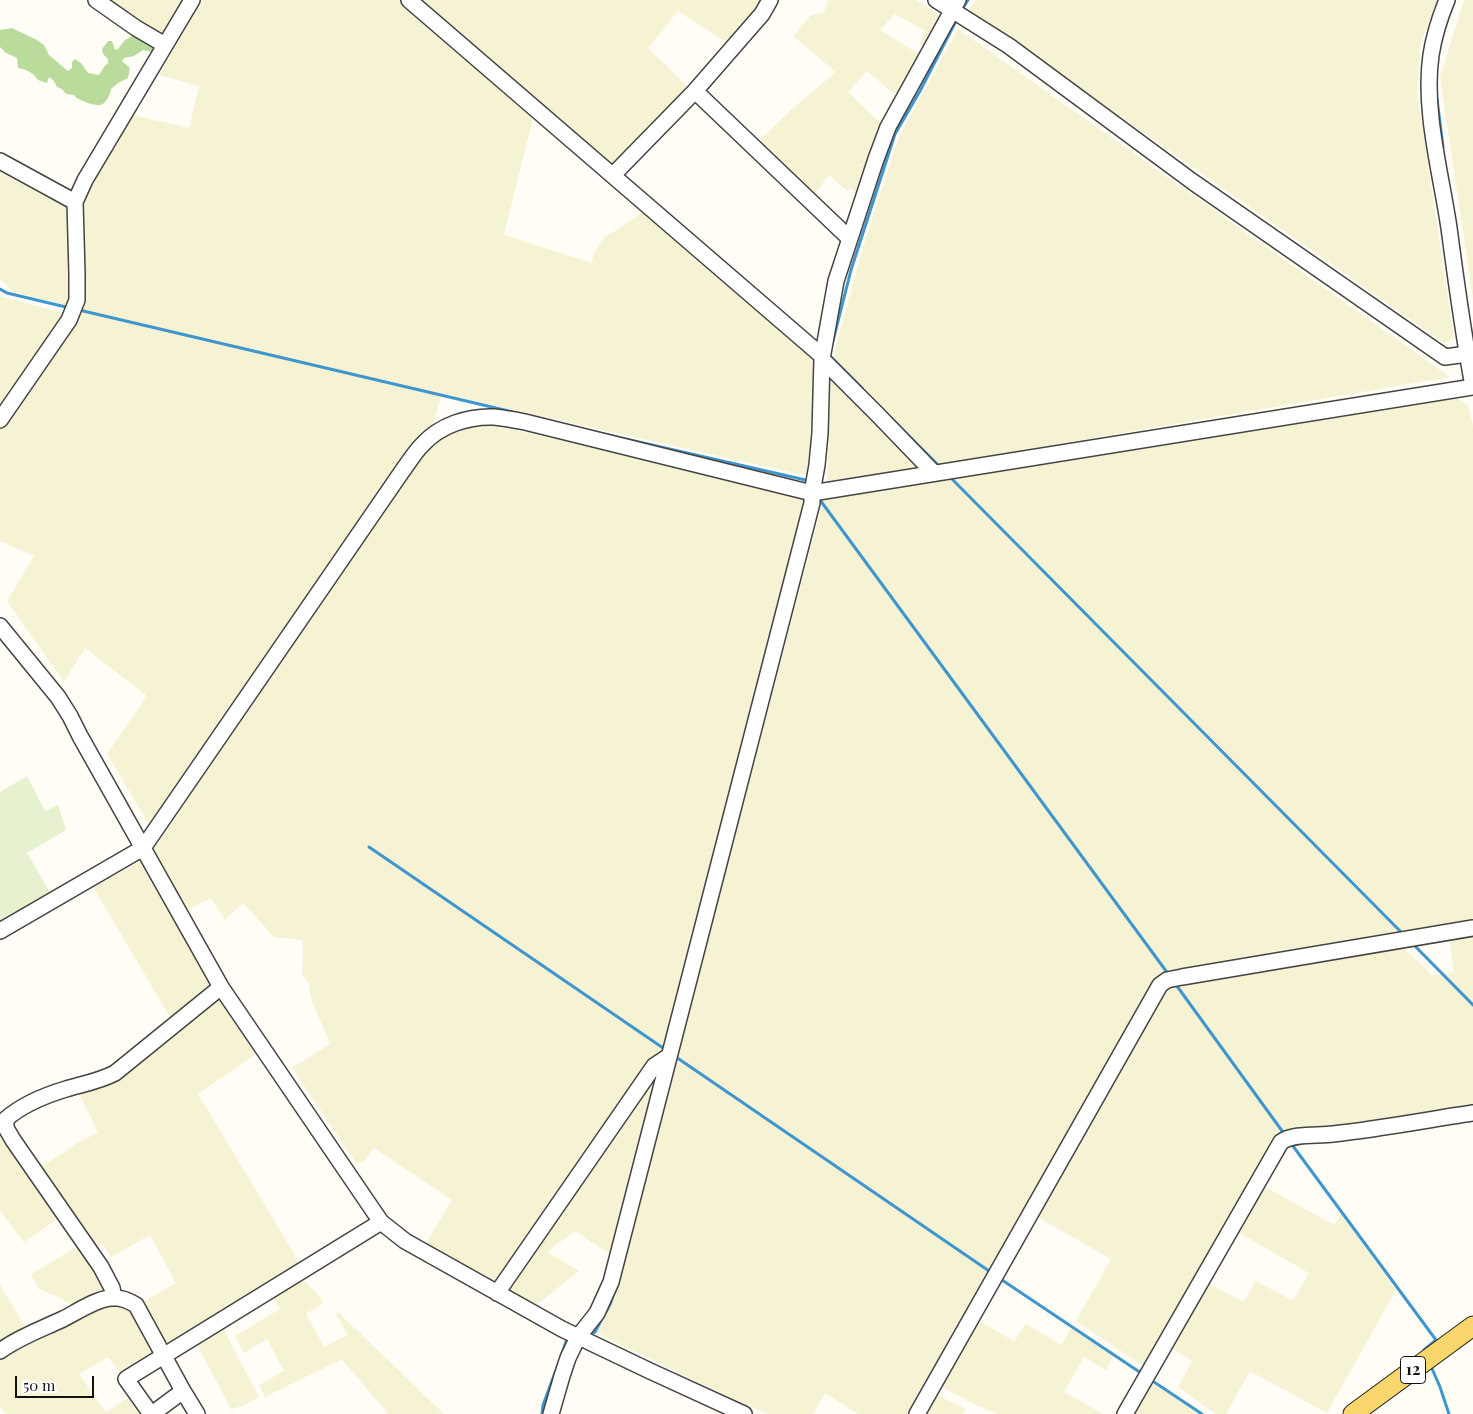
<!DOCTYPE html>
<html>
<head>
<meta charset="utf-8">
<style>
	body { margin:0 }
	#map { position:relative; width:1473px; height:1414px; overflow:hidden; background:#fffdf5; font-family:"Playfair Display",serif }
	canvas { display:block }
	.scale { position:absolute; left:15px; top:1376px; width:79px; height:22px; box-sizing:border-box; border:2px solid #111; border-top:0; padding-left:6px; font-size:15px; line-height:18px; white-space:nowrap; color:#111; -webkit-text-stroke:4px #fff; paint-order:stroke }
</style>
</head>
<body>
<div id="map">
<canvas width="1473" height="1414"></canvas>
<div class="scale">50 m</div>
</div>
<script>
const g = document.querySelector('canvas').getContext('2d');
g.lineJoin = 'round';
function fillPath(path, color) {
  g.fillStyle = color;
  g.fill(path, 'evenodd');
}
function stroke(path, color, width, dash) {
  g.strokeStyle = color;
  g.lineWidth = width;
  g.lineCap = dash ? 'butt' : 'round';
  g.setLineDash(dash || []);
  g.stroke(path);
}
function drawText(font, color, halo, rows, align = 'center') {
  g.font = font + ' "Playfair Display",serif';
  g.lineWidth = 5;
  g.setLineDash([]);
  g.textBaseline = 'middle';
  g.strokeStyle = halo;
  g.fillStyle = color;
  for (const [text, x, y, turn = 0] of rows) {
    g.save();
    g.translate(x, y);
    g.rotate((+turn || 0) * Math.PI / 180);
    g.textAlign = isNaN(turn) ? turn : align;
    if (halo) g.strokeText(text, 0, 0);
    g.fillText(text, 0, 0);
    g.restore();
  }
}
fillPath(new Path2D(`
	M 103,0 L 186,0 L 163,37 Z
	M 202,0 L 401,0 L 534,114 L 504,235 L 592,263 L 594,252 L 604,238 L 642,213 L 815,360 L 808,476 L 442,394 L 433,423 L 151,828 L 107,754 L 147,696 L 85,648 L 64,682 L 7,601 L 34,556 L 0,541 L 0,427 L 81,312 L 80,207 L 94,174 L 133,115 L 189,128 L 199,86 L 159,75 Z
	M 423,0 L 763,0 L 757,12 L 729,40 L 724,41 L 678,11 L 648,48 L 689,88 L 612,165 Z
	M 828,0 L 916,0 L 934,11 L 938,15 L 938,20 L 924,47 L 919,44 L 925,31 L 895,14 L 880,30 L 919,54 L 895,95 L 867,71 L 848,92 L 882,125 L 872,147 L 857,193 L 850,188 L 847,191 L 829,175 L 813,196 L 758,142 L 793,108 L 836,72 L 793,36 L 811,15 L 824,13 Z
	M 976,0 L 1439,0 L 1421,41 L 1417,92 L 1454,338 L 1444,343 L 968,10 Z
	M 1464,0 L 1473,0 L 1473,299 L 1440,77 Z
	M 958,29 L 1450,377 L 830,483 L 827,481 L 831,373 L 836,346 L 866,237 L 899,137 Z
	M 0,166 L 68,203 L 71,297 L 69,306 L 13,292 L 0,279 Z
	M 0,296 L 66,314 L 0,412 Z
	M 1458,399 L 1468,405 L 1473,426 L 1473,923 L 1171,973 L 911,1414 L 858,1414 L 825,1393 L 813,1414 L 767,1414 L 678,1373 L 597,1333 L 613,1302 L 824,497 L 1442,400 Z
	M 488,424 L 803,495 L 804,501 L 611,1255 L 575,1231 L 547,1252 L 579,1271 L 536,1305 L 426,1243 L 452,1200 L 374,1148 L 363,1162 L 356,1163 L 292,1068 L 330,1044 L 310,996 L 309,983 L 302,974 L 303,940 L 274,937 L 243,903 L 225,920 L 211,898 L 187,910 L 154,849 L 425,449 L 443,437 L 465,428 Z
	M 141,861 L 211,985 L 171,1019 L 93,887 Z
	M 1473,933 L 1473,1105 L 1333,1128 L 1291,1129 L 1274,1136 L 1143,1366 L 1076,1321 L 1111,1259 L 1036,1216 L 1165,989 L 1176,982 L 1403,947 L 1432,975 L 1454,973 L 1449,936 Z
	M 219,997 L 259,1052 L 198,1094 L 293,1252 L 299,1266 L 171,1343 L 166,1342 L 141,1303 L 176,1283 L 150,1235 L 111,1257 L 103,1244 L 94,1248 L 41,1167 L 81,1141 L 98,1132 L 78,1092 Z
	M 0,1129 L 62,1216 L 24,1242 L 0,1211 Z
	M 1269,1189 L 1334,1225 L 1341,1214 L 1396,1290 L 1327,1413 L 1250,1371 L 1226,1414 L 1216,1414 L 1178,1387 L 1192,1361 L 1171,1348 L 1208,1283 L 1244,1302 L 1256,1281 L 1293,1301 L 1309,1273 L 1236,1231 L 1260,1190 Z
	M 80,1245 L 97,1271 L 106,1292 L 73,1307 L 61,1298 L 39,1289 L 31,1274 Z
	M 303,1280 L 321,1298 L 323,1303 L 306,1314 L 324,1347 L 348,1335 L 336,1314 L 338,1312 L 444,1414 L 388,1414 L 342,1359 L 265,1397 L 259,1385 L 284,1371 L 267,1339 L 244,1353 L 235,1336 L 280,1309 L 273,1296 Z
	M 0,1285 L 26,1328 L 0,1343 Z
	M 105,1304 L 128,1307 L 138,1320 L 158,1354 L 123,1376 L 108,1357 L 79,1374 L 106,1412 L 132,1395 L 146,1414 L 6,1414 L 0,1407 L 0,1357 Z
	M 977,1320 L 1014,1341 L 1026,1324 L 1061,1345 L 1071,1328 L 1113,1356 L 1106,1370 L 1084,1357 L 1064,1392 L 1103,1414 L 997,1414 L 974,1404 L 940,1386 Z
	M 223,1328 L 259,1397 L 243,1406 L 231,1409 L 196,1343 Z
	M 1150,1383 L 1171,1395 L 1199,1414 L 1133,1414 Z
	M 935,1394 L 966,1409 L 963,1414 L 924,1414 Z`), '#f6f3d4');
fillPath(new Path2D(`
	M 12,28 L 37,40 L 44,45 L 49,55 L 68,71 L 72,68 L 72,62 L 75,59 L 81,63 L 88,73 L 99,75 L 104,67 L 108,63 L 108,59 L 103,54 L 102,49 L 108,41 L 112,41 L 115,50 L 118,49 L 125,40 L 140,32 L 156,48 L 152,52 L 143,50 L 134,56 L 124,58 L 122,61 L 130,68 L 128,78 L 118,83 L 111,89 C 111,93 106,104 100,105 C 94,106 77,100 74,95 L 66,94 L 62,89 L 57,87 L 54,81 L 49,77 L 47,83 L 38,80 L 33,74 L 26,70 L 18,68 L 17,58 L 6,53 L 0,47 L 0,30 Z`), '#b9dc9c');
fillPath(new Path2D(`
	M 27,776 L 45,811 L 58,805 L 66,830 L 27,853 L 51,894 L 0,921 L 0,792 Z`), '#e6f2cf');
stroke(new Path2D(`
	M 961,11 L 968,0
	M 1437,99 L 1443,147
	M 0,289 L 7,293 L 70,308
	M 79,310 L 513,412
	M 833,341 L 851,270 L 895,134 L 920,91 L 957,19
	M 831,357 L 862,388
	M 891,418 L 941,468
	M 595,432 L 810,481
	M 949,476 L 1404,935
	M 820,500 L 1169,975
	M 369,847 L 666,1050
	M 1412,943 L 1473,1005
	M 1174,982 L 1285,1135
	M 673,1055 L 992,1273
	M 1290,1142 L 1436,1340 L 1424,1350 L 1425,1354
	M 999,1278 L 1144,1375
	M 606,1312 L 611,1302 L 613,1295
	M 588,1334 L 595,1332 L 603,1317
	M 561,1356 L 567,1339 L 570,1338
	M 1430,1364 L 1440,1387 L 1449,1414
	M 1151,1380 L 1202,1414
	M 542,1414 L 543,1405 L 559,1362`), '#3f96cf', 3);
const minor = new Path2D(`
	M 96,0 L 136,28 L 165,45
	M 409,0 L 822,356
	M 936,0 L 1009,46 L 1193,182 L 1445,357 L 1467,354
	M 1447,0 C 1440,17 1434,36 1431,55 C 1423,110 1441,173 1449,228 C 1456,281 1463,333 1473,386
	M 695,91 L 849,238
	M 0,161 L 75,202
	M 613,175 L 695,91 L 762,14 L 770,0
	M 822,359 L 878,415 L 934,473
	M 0,420 L 69,320 L 77,300 L 77,274 L 75,202 L 85,180 L 192,0
	M 0,626 L 58,697 L 70,716 L 80,736 L 221,987 L 381,1222 L 405,1241 L 562,1329 L 650,1371 L 744,1414
	M 0,931 L 143,848 L 403,470 C 409,462 415,452 422,445 C 440,425 468,416 494,417 C 504,418 515,420 525,422 L 812,493 L 1473,387
	M 497,1293 L 654,1066 L 669,1056
	M 114,1298 L 112,1288 L 101,1267 L 13,1140 L 6,1128 L 6,1119 C 22,1105 46,1095 66,1089 C 83,1084 100,1081 115,1073 L 221,987
	M 0,1351 C 19,1337 42,1329 63,1319 C 77,1312 94,1300 110,1298 C 120,1297 127,1300 136,1305 L 183,1391 L 197,1414
	M 151,1414 L 126,1379 L 381,1222
	M 152,1414 L 183,1391
	M 551,1414 L 562,1376 L 568,1358 L 578,1337 L 597,1313 L 611,1282 L 812,503 L 812,493 L 817,465 L 820,433 L 822,359 L 836,281 L 876,159 L 888,127 L 958,0
	M 917,1414 L 1160,985 L 1167,980 L 1182,977 L 1473,928
	M 1125,1414 L 1281,1142 C 1293,1133 1318,1136 1333,1134 C 1380,1129 1426,1120 1473,1113`);
const major = new Path2D(`
	M 1353,1414 L 1473,1326`);
stroke(minor, '#444', 18);
stroke(major, '#222', 21);
stroke(minor, '#fff', 15);
stroke(major, '#f9d66b', 19);
for (const [x, y, w] of [
	[1413,1370,25]
]) {
  const box = new Path2D();
  box.roundRect(x - w / 2, y - 13.5, w, 27, 4);
  g.fillStyle = '#fff';
  g.fill(box);
  stroke(box, '#111', 1);
}
drawText('bold 16px', '#111', null, [
	["12",1413,1370]
]);
</script>
</body>
</html>
